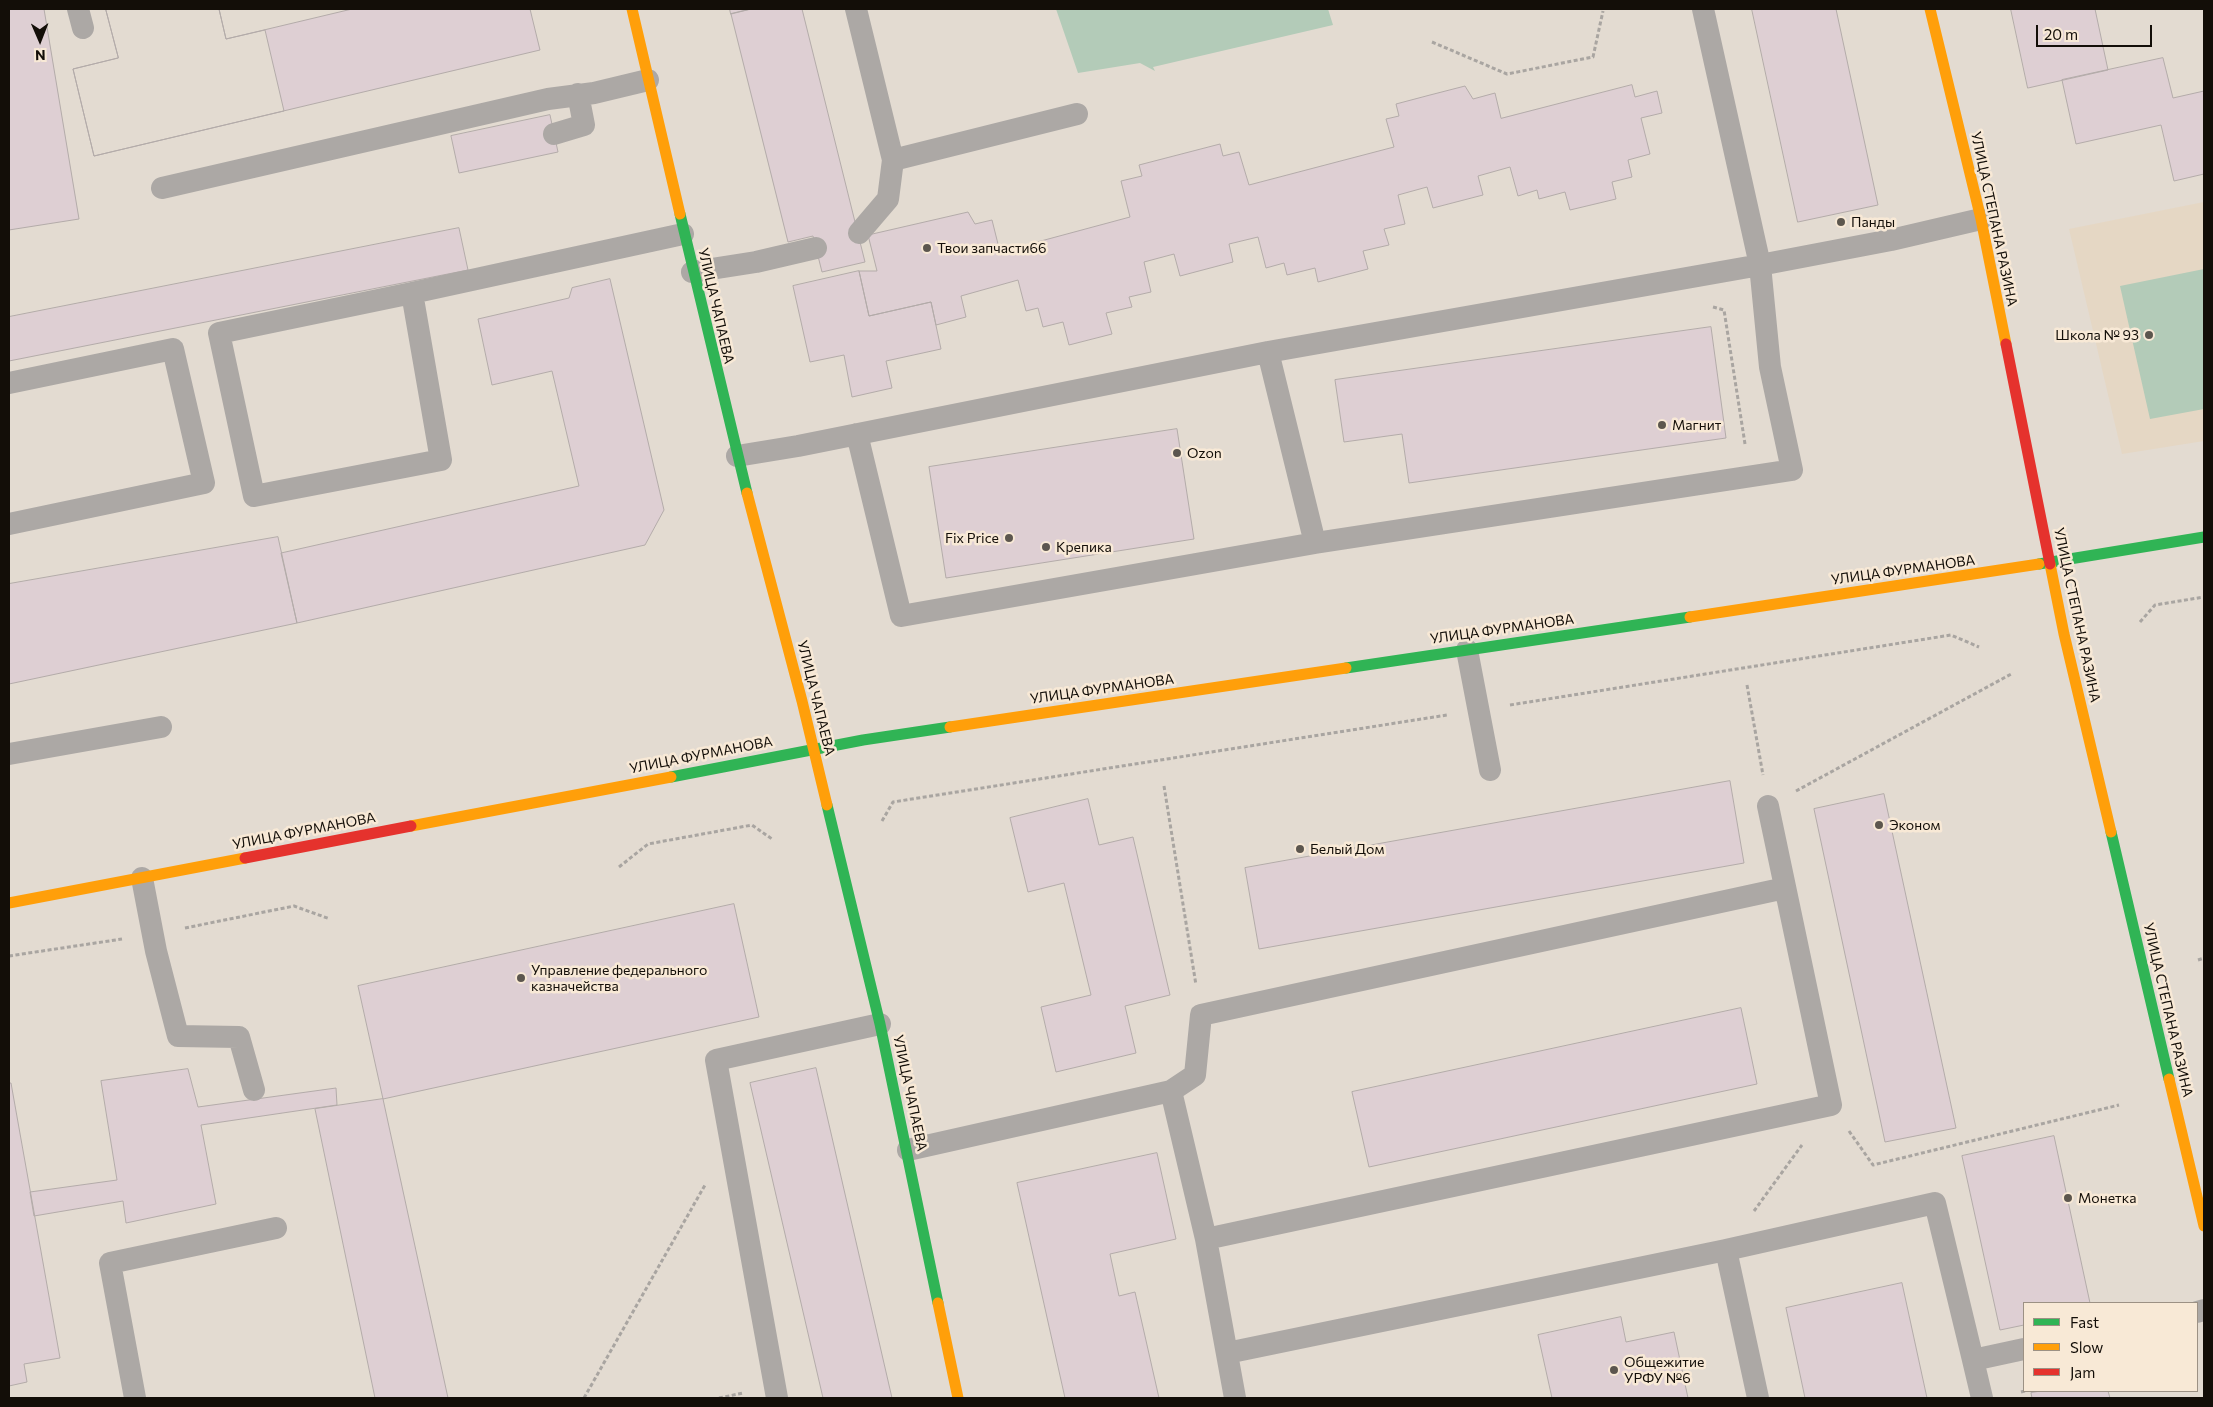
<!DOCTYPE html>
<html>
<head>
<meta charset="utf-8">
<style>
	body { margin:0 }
	#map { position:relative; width:2213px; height:1407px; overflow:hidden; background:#e3dbd1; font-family:Commissioner,sans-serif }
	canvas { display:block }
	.frame { position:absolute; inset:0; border:10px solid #130e08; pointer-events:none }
	.legend { position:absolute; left:2023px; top:1302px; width:175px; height:90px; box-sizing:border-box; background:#f8e9d6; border:1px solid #9c9184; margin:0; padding:6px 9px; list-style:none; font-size:15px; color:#130e08 }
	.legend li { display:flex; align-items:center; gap:10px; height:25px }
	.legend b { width:25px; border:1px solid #9c9184 }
	.north { position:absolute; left:15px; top:15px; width:50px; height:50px; -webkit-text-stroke:4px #f8e9d6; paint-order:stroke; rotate:179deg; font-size:14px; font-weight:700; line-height:20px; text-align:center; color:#130e08 }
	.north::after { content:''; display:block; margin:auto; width:18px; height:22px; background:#130e08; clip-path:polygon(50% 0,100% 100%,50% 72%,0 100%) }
	.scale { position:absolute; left:2036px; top:25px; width:116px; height:22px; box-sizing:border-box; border:2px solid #130e08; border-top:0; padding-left:6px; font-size:15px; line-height:18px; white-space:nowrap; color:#130e08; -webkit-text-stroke:4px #f8e9d6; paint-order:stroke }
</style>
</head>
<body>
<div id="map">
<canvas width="2213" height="1407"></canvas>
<div class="frame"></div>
<ul class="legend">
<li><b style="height:6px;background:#30b455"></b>Fast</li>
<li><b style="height:6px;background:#ff9f0a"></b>Slow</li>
<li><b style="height:6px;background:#e5322d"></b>Jam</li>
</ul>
<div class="north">N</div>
<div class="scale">20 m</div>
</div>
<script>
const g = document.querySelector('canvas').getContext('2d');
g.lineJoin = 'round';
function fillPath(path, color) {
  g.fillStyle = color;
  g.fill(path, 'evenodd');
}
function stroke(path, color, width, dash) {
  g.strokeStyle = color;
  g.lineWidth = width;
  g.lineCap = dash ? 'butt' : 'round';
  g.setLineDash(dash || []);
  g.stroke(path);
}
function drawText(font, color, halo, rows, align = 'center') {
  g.font = font + ' Commissioner,sans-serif';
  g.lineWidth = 5;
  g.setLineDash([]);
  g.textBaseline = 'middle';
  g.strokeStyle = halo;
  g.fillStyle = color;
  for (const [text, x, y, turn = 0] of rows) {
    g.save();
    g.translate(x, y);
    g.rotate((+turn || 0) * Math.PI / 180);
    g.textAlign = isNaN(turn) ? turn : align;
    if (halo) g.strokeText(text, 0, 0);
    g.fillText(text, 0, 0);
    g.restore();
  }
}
fillPath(new Path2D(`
	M 2204,202 L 2204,441 L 2122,454 L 2069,229 Z`), '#e5d7c4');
fillPath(new Path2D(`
	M 1056,9 L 1328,9 L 1333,25 L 1153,67 L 1155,71 L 1140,63 L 1078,73 Z
	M 2204,269 L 2204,409 L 2150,419 L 2120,286 Z`), '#b3cbb8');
const building = new Path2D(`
	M 9,9 L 44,9 L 79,219 L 9,230 Z
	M 106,9 L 219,9 L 226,39 L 352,9 L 530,9 L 540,50 L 94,156 L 73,69 L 118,58 Z
	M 106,9 L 219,9 L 226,39 L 265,30 L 284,111 L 94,156 L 73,69 L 118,58 Z
	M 730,9 L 751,9 L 731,14 Z
	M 751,9 L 802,9 L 865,262 L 822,272 L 813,236 L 788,242 L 731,14 Z
	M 1752,9 L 1836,9 L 1878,205 L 1798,222 Z
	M 2011,9 L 2095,9 L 2108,70 L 2028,88 Z
	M 2163,58 L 2173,98 L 2204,91 L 2204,174 L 2174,181 L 2161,125 L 2076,144 L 2062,80 Z
	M 1632,85 L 1635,97 L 1657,91 L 1662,113 L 1641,118 L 1650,154 L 1628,160 L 1632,177 L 1612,182 L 1616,199 L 1570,210 L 1565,192 L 1539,199 L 1537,190 L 1518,196 L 1510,167 L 1478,176 L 1483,195 L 1433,208 L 1427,187 L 1398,195 L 1405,224 L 1384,229 L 1389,245 L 1363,251 L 1368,269 L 1318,282 L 1315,268 L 1287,275 L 1284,263 L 1266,268 L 1258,237 L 1229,244 L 1233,262 L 1180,276 L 1174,254 L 1144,262 L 1151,292 L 1129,297 L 1132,307 L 1106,313 L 1112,334 L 1069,345 L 1063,322 L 1043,327 L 1038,308 L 1026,311 L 1018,280 L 961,296 L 966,317 L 936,325 L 931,302 L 869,316 L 859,271 L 877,271 L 868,235 L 968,212 L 975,224 L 992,220 L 1000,252 L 1130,217 L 1121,181 L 1142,176 L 1139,165 L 1220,144 L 1223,156 L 1239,152 L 1249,185 L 1394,147 L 1386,119 L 1399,116 L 1396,104 L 1430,95 L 1465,86 L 1473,99 L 1495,93 L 1501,118 Z
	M 550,115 L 558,152 L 459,173 L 451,136 Z
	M 459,228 L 468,270 L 9,361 L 9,317 Z
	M 859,271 L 869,316 L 931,302 L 941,349 L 886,361 L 892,388 L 852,397 L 844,355 L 810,362 L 793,286 Z
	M 610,279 L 664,510 L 645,545 L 297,623 L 281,553 L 579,486 L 552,371 L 492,385 L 478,319 L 569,298 L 572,288 Z
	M 1711,327 L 1726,438 L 1409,483 L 1402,434 L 1344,442 L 1335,380 Z
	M 1177,429 L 1194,539 L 946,578 L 929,467 Z
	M 278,537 L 297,623 L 9,684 L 9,584 Z
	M 1730,781 L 1744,863 L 1259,949 L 1245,868 Z
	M 1884,794 L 1956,1128 L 1885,1142 L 1814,809 Z
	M 1088,799 L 1099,845 L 1133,837 L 1170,995 L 1125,1006 L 1136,1053 L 1056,1072 L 1041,1007 L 1091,995 L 1064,883 L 1028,892 L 1010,818 Z
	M 734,904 L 759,1017 L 383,1099 L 358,986 Z
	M 1741,1008 L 1757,1084 L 1369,1167 L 1352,1092 Z
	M 816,1068 L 892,1398 L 823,1398 L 750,1083 Z
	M 188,1069 L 198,1107 L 336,1088 L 337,1105 L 201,1125 L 216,1204 L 126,1223 L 123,1201 L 34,1216 L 30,1192 L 117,1180 L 101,1081 Z
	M 9,1083 L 11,1083 L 60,1358 L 24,1364 L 27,1382 L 9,1386 Z
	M 383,1099 L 448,1398 L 375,1398 L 315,1109 Z
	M 2054,1136 L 2090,1303 L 2024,1303 L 2024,1325 L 2000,1330 L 1962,1156 Z
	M 1157,1153 L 1176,1239 L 1110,1254 L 1119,1296 L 1135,1292 L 1159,1398 L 1065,1398 L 1017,1183 Z
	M 1902,1283 L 1927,1398 L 1805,1398 L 1786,1308 Z
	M 1621,1317 L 1626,1342 L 1674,1332 L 1688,1398 L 1552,1398 L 1538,1335 Z
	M 2041,1391 L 2108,1391 L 2110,1398 L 2032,1398 L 2031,1393 Z`);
fillPath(building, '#decfd3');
stroke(building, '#b3aba9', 1);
stroke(new Path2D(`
	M 1432,42 L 1507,74 L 1593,57 L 1603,11
	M 1713,307 L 1724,310 L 1745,444
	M 2140,622 L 2155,605 L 2204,597
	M 1747,685 L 1763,775
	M 1510,705 L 1951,635 L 1979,647
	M 1164,786 L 1196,985
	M 1796,791 L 2013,673
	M 882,821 L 893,802 L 1447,715
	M 619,867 L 648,844 L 752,825 L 772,839
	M 185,928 L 294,906 L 330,919
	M 9,956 L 122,939
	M 2198,960 L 2204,958
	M 1849,1131 L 1873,1165 L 2119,1105
	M 1754,1211 L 1802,1145
	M 2021,1392 L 2025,1391
	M 584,1398 L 705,1185
	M 719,1398 L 743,1393`), '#a9a5a1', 3, [4, 2.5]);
stroke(new Path2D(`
	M 78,9 L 83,28
	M 856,9 L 893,160 L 1077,114
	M 1703,9 L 1760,265 L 1891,240 L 1981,219
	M 554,134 L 584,125 L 578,94
	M 162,188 L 548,99 L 594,93 L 648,80
	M 859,233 L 888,199 L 893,160
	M 1760,265 L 1770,367 L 1792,470 L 1315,543 L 1268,352 Z
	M 692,272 L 756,262 L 816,248
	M 412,293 L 219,333 L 254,496 L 441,460 L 412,293 L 683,234
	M 9,383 L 173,349 L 204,483 L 9,524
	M 857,434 L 901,616 L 1315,543
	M 737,456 L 798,446 L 1268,352
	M 1467,650 L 1490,770
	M 9,754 L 161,727
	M 142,878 L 156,951 L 178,1036 L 239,1037 L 254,1090
	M 1171,1091 L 1206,1239 L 1235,1398
	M 908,1150 L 1171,1091 L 1195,1075 L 1201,1015 L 1785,888
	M 1206,1239 L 1831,1105 L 1768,806
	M 1726,1250 L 1935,1203 L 1973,1360
	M 2197,1312 L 2204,1310
	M 1227,1353 L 1726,1250 L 1758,1398
	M 135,1398 L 110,1263 L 276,1228
	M 777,1398 L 716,1060 L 880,1024
	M 1982,1398 L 1973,1360 L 2024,1349`), '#aca8a5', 22);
stroke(new Path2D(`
	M 680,214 L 747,493
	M 2039,564 L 2204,537
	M 1346,668 L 1690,617
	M 671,777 L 863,740 L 950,727
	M 827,805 L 880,1024 L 938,1303
	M 2111,832 L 2169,1079`), '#30b455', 11);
stroke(new Path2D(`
	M 632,9 L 680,214
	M 1930,9 L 1981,219 L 2006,344
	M 747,493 L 802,701 L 827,805
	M 2050,564 L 2064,634 L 2111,832
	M 1690,617 L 2039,564
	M 950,727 L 1346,668
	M 411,826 L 671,777
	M 9,903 L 245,858
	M 2169,1079 L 2204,1226
	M 938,1303 L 958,1398`), '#ff9f0a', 11);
stroke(new Path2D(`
	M 2006,344 L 2050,564
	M 245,858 L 411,826`), '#e5322d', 11);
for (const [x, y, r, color] of [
	[1841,222,5,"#5c564e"],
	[927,248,5,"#5c564e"],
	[2149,335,5,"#5c564e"],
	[1662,425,5,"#5c564e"],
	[1177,453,5,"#5c564e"],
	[1009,538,5,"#5c564e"],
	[1046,547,5,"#5c564e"],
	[1879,825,5,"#5c564e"],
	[1300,849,5,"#5c564e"],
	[521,978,5,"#5c564e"],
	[2068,1198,5,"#5c564e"],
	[1614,1370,5,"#5c564e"]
]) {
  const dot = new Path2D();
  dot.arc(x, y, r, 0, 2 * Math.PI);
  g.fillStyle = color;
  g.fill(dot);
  stroke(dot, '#f8e9d6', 2);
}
drawText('14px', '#130e08', '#f8e9d6', [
	["УЛИЦА СТЕПАНА РАЗИНА",1994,219,78],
	["УЛИЦА ЧАПАЕВА",716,306,77],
	["УЛИЦА ФУРМАНОВА",1903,570,-8],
	["УЛИЦА СТЕПАНА РАЗИНА",2077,615,78],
	["УЛИЦА ФУРМАНОВА",1502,629,-8],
	["УЛИЦА ФУРМАНОВА",1102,689,-8],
	["УЛИЦА ЧАПАЕВА",816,698,76],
	["УЛИЦА ФУРМАНОВА",701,755,-11],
	["УЛИЦА ФУРМАНОВА",304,831,-11],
	["УЛИЦА СТЕПАНА РАЗИНА",2168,1010,77],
	["УЛИЦА ЧАПАЕВА",910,1093,78]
]);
drawText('14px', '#130e08', '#f8e9d6', [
	["Панды",1851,222],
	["Твои запчасти66",937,248],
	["Школа № 93",2139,335,"right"],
	["Магнит",1672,425],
	["Ozon",1187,453],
	["Fix Price",999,538,"right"],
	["Крепика",1056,547],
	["Эконом",1889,825],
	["Белый Дом",1310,849],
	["Управление федерального",531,970],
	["казначейства",531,986],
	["Монетка",2078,1198],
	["Общежитие",1624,1362],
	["УРФУ №6",1624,1378]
], 'left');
</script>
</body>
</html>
